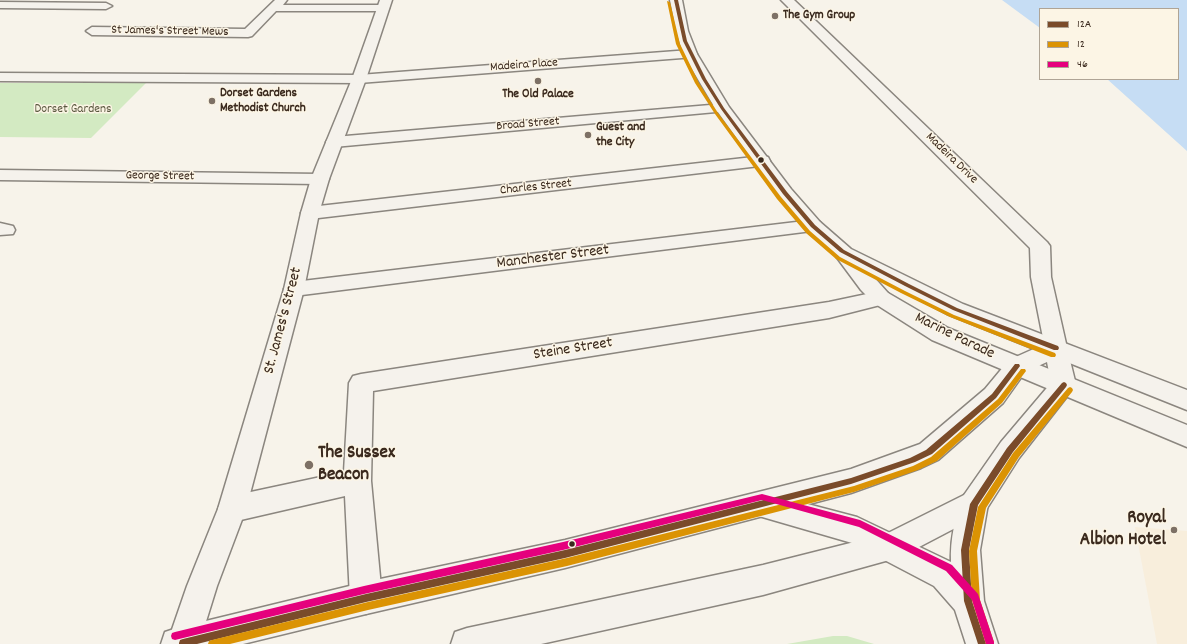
<!DOCTYPE html>
<html>
<head>
<meta charset="utf-8">
<style>
	body { margin:0 }
	#map { position:relative; width:1187px; height:644px; overflow:hidden; background:#f7f3ea; font-family:Dekko,sans-serif }
	canvas { display:block }
	.legend { position:absolute; left:1039px; top:8px; width:140px; height:72px; box-sizing:border-box; background:#fcf5e5; border:1px solid #afa495; margin:0; padding:5px 7px; list-style:none; font-size:12px; color:#3b2a1e }
	.legend li { display:flex; align-items:center; gap:8px; height:20px }
	.legend b { width:20px; border:1px solid #afa495 }
</style>
</head>
<body>
<div id="map">
<canvas width="1187" height="644"></canvas>
<ul class="legend">
<li><b style="height:5px;background:#7a4b2a"></b>12A</li>
<li><b style="height:5px;background:#db9304"></b>12</li>
<li><b style="height:5px;background:#e5007d"></b>46</li>
</ul>
</div>
<script>
const g = document.querySelector('canvas').getContext('2d');
g.lineJoin = 'round';
function fillPath(path, color) {
  g.fillStyle = color;
  g.fill(path, 'evenodd');
}
function stroke(path, color, width, dash) {
  g.strokeStyle = color;
  g.lineWidth = width;
  g.lineCap = dash ? 'butt' : 'round';
  g.setLineDash(dash || []);
  g.stroke(path);
}
function drawText(font, color, halo, rows, align = 'center') {
  g.font = font + ' Dekko,sans-serif';
  g.lineWidth = 3;
  g.setLineDash([]);
  g.textBaseline = 'middle';
  g.strokeStyle = halo;
  g.fillStyle = color;
  for (const [text, x, y, turn = 0] of rows) {
    g.save();
    g.translate(x, y);
    g.rotate((+turn || 0) * Math.PI / 180);
    g.textAlign = isNaN(turn) ? turn : align;
    if (halo) g.strokeText(text, 0, 0);
    g.fillText(text, 0, 0);
    g.restore();
  }
}
fillPath(new Path2D(`
	M 1135,527 L 1187,531 L 1187,644 L 1157,644 Z`), '#f8eedc');
fillPath(new Path2D(`
	M 0,83 L 146,83 L 91,138 L 0,137 Z
	M 833,636 L 847,636 L 874,644 L 787,644 Z`), '#d3eac2');
fillPath(new Path2D(`
	M 1002,0 L 1187,0 L 1187,151 L 1107,79 L 1178,79 L 1178,9 L 1040,9 L 1040,28 Z`), '#c6ddf4');
const street = new Path2D(`
	M 275,0 L 287,0 L 283,5 L 383,5 L 389,8 L 383,11 L 276,11 L 252,36 L 248,37 L 92,35 L 86,31 L 92,27 L 245,29 Z
	M 781,0 L 794,0 L 1047,242 L 1050,246 L 1051,277 L 1067,348 L 1064,354 L 1056,357 L 1048,354 L 1045,348 L 1031,277 L 1030,248 Z
	M 0,2 L 106,3 L 112,6 L 106,9 L 0,8 Z
	M 690,50 L 695,51 L 697,54 L 695,57 L 359,83 L 0,81 L 0,73 L 359,75 Z
	M 722,104 L 727,105 L 729,108 L 727,111 L 334,147 L 328,145 L 326,142 L 328,139 L 334,137 Z
	M 762,156 L 768,157 L 770,161 L 768,165 L 310,219 L 303,217 L 301,213 L 303,209 L 310,207 Z
	M 0,170 L 320,174 L 326,175 L 329,179 L 326,183 L 320,184 L 0,180 Z
	M 813,220 L 820,222 L 822,226 L 820,230 L 294,296 L 287,294 L 284,289 L 287,284 L 294,282 Z
	M 0,223 L 13,226 L 15,230 L 13,234 L 0,235 Z
	M 881,291 L 888,293 L 892,298 L 888,303 L 829,318 L 373,391 L 371,481 L 382,598 L 377,609 L 366,614 L 355,609 L 350,598 L 345,496 L 232,522 L 222,518 L 218,509 L 222,500 L 232,496 L 344,472 L 349,383 L 353,376 L 361,374 L 829,302 Z`);
const secondary = new Path2D(`
	M 380,0 L 392,0 L 366,79 L 329,179 L 319,213 L 304,289 L 246,509 L 217,586 L 199,644 L 167,644 L 187,586 L 218,509 L 284,289 L 301,213 L 311,179 L 352,79 Z
	M 974,491 L 984,495 L 988,504 L 980,550 L 984,601 L 998,644 L 966,644 L 955,610 L 934,586 L 852,543 L 752,514 L 748,505 L 752,496 L 762,492 L 857,517 L 951,562 C 950,541 955,514 964,495 Z`);
const primary = new Path2D(`
	M 670,0 L 682,0 L 688,31 L 697,54 L 729,107 L 791,189 L 820,222 L 851,249 L 963,304 L 1187,390 L 1187,410 L 947,314 L 872,275 L 888,293 L 948,328 L 1187,425 L 1187,447 L 932,340 L 874,303 L 861,290 L 835,255 L 806,230 L 779,197 L 715,108 L 683,54 L 676,31 Z`);
const highway = new Path2D(`
	M 1056,339 L 1064,342 L 1067,348 L 1076,385 L 1019,458 L 984,513 L 900,557 L 763,595 L 541,644 L 451,644 L 455,632 L 467,628 L 763,565 L 886,534 L 964,495 L 1001,442 L 1051,383 L 1047,362 L 1025,372 L 1003,403 L 938,460 L 921,468 L 851,493 L 565,568 L 366,614 L 243,644 L 161,644 L 165,632 L 177,628 L 366,582 L 565,540 L 851,469 L 920,444 L 985,389 L 1009,360 Z`);
stroke(street, '#8b867f', 3);
stroke(secondary, '#8b867f', 3);
stroke(primary, '#8b867f', 3);
stroke(highway, '#8b867f', 3);
fillPath(street, '#f5f2ec');
fillPath(secondary, '#f5f2ec');
fillPath(primary, '#f5f2ec');
fillPath(highway, '#f5f2ec');
fillPath(new Path2D(`
	M 674,0 L 678,0 L 687,41 L 706,79 L 724,108 L 787,192 L 815,225 L 844,250 L 909,284 L 957,308 L 1058,346 L 1059,348 L 1058,350 L 1054,350 L 953,310 L 905,286 L 840,252 L 811,227 L 783,194 L 721,109 L 702,79 L 683,41 Z
	M 1015,364 L 1019,364 L 1020,366 L 996,398 L 932,454 L 915,462 L 851,484 L 565,558 L 366,602 L 197,644 L 179,644 L 179,643 L 180,640 L 183,639 L 366,594 L 565,550 L 851,478 L 910,458 L 926,450 L 992,394 Z
	M 1064,382 L 1066,383 L 1067,385 L 1066,387 L 1013,452 L 978,505 L 969,550 L 972,601 L 986,644 L 978,644 L 964,601 L 961,550 L 970,504 L 1007,448 L 1062,383 Z`), '#7a4b2a');
fillPath(new Path2D(`
	M 667,1 L 670,2 L 680,44 L 699,83 L 718,113 L 781,197 L 810,231 L 840,257 L 905,291 L 954,315 L 1055,353 L 1056,355 L 1055,357 L 1051,357 L 950,317 L 901,293 L 836,259 L 806,233 L 777,199 L 715,114 L 695,83 L 676,44 Z
	M 1021,369 L 1025,369 L 1026,371 L 1002,403 L 937,461 L 918,470 L 854,492 L 567,566 L 368,610 L 230,644 L 208,644 L 209,641 L 212,640 L 368,602 L 567,558 L 854,486 L 913,466 L 931,457 L 998,399 Z
	M 1070,387 L 1072,388 L 1073,390 L 1072,392 L 1019,457 L 986,508 L 977,551 L 980,600 L 994,642 L 994,644 L 986,644 L 972,600 L 969,551 L 978,507 L 1013,453 L 1068,388 Z`), '#db9304');
fillPath(new Path2D(`
	M 762,494 L 860,520 L 952,565 L 978,594 L 994,642 L 994,644 L 986,644 L 972,600 L 946,571 L 859,527 L 762,500 L 563,550 L 364,594 L 175,640 L 172,639 L 171,636 L 172,633 L 175,632 L 364,586 L 563,542 Z`), '#e5007d');
for (const [x, y, r, color] of [
	[775,16,4,"#7d7065"],
	[538,81,4,"#7d7065"],
	[212,101,4,"#7d7065"],
	[588,135,4,"#7d7065"],
	[761,160,3.5,"#3b2a1e"],
	[309,465,5,"#7d7065"],
	[1174,530,4,"#7d7065"],
	[572,544,3.5,"#3b2a1e"]
]) {
  const dot = new Path2D();
  dot.arc(x, y, r, 0, 2 * Math.PI);
  g.fillStyle = color;
  g.fill(dot);
  stroke(dot, '#fcf5e5', 1.5);
}
drawText('bold 13px', '#3b2a1e', '#fcf5e5', [
	["The Gym Group",783,16],
	["Dorset Gardens",220,94],
	["Methodist Church",220,109],
	["The Old Palace",538,95,"center"],
	["Guest and",596,128],
	["the City",596,143]
], 'left');
drawText('13px', '#3b2a1e', '#fcf5e5', [
	["St James's Street Mews",170,32,1],
	["Madeira Place",524,66,-4],
	["Broad Street",528,125,-5],
	["Madeira Drive",951,159,44],
	["George Street",160,177,1],
	["Charles Street",536,188,-6]
]);
drawText('13px', '#5a583f', '#fcf5e5', [
	["Dorset Gardens",73,110]
]);
drawText('16px', '#3b2a1e', '#fcf5e5', [
	["Manchester Street",553,258,-7],
	["St. James's Street",284,321,-75],
	["Marine Parade",954,337,26],
	["Steine Street",573,350,-9]
]);
drawText('bold 19px', '#3b2a1e', '#fcf5e5', [
	["The Sussex",318,454],
	["Beacon",318,476],
	["Royal",1166,519,"right"],
	["Albion Hotel",1166,541,"right"]
], 'left');
</script>
</body>
</html>
